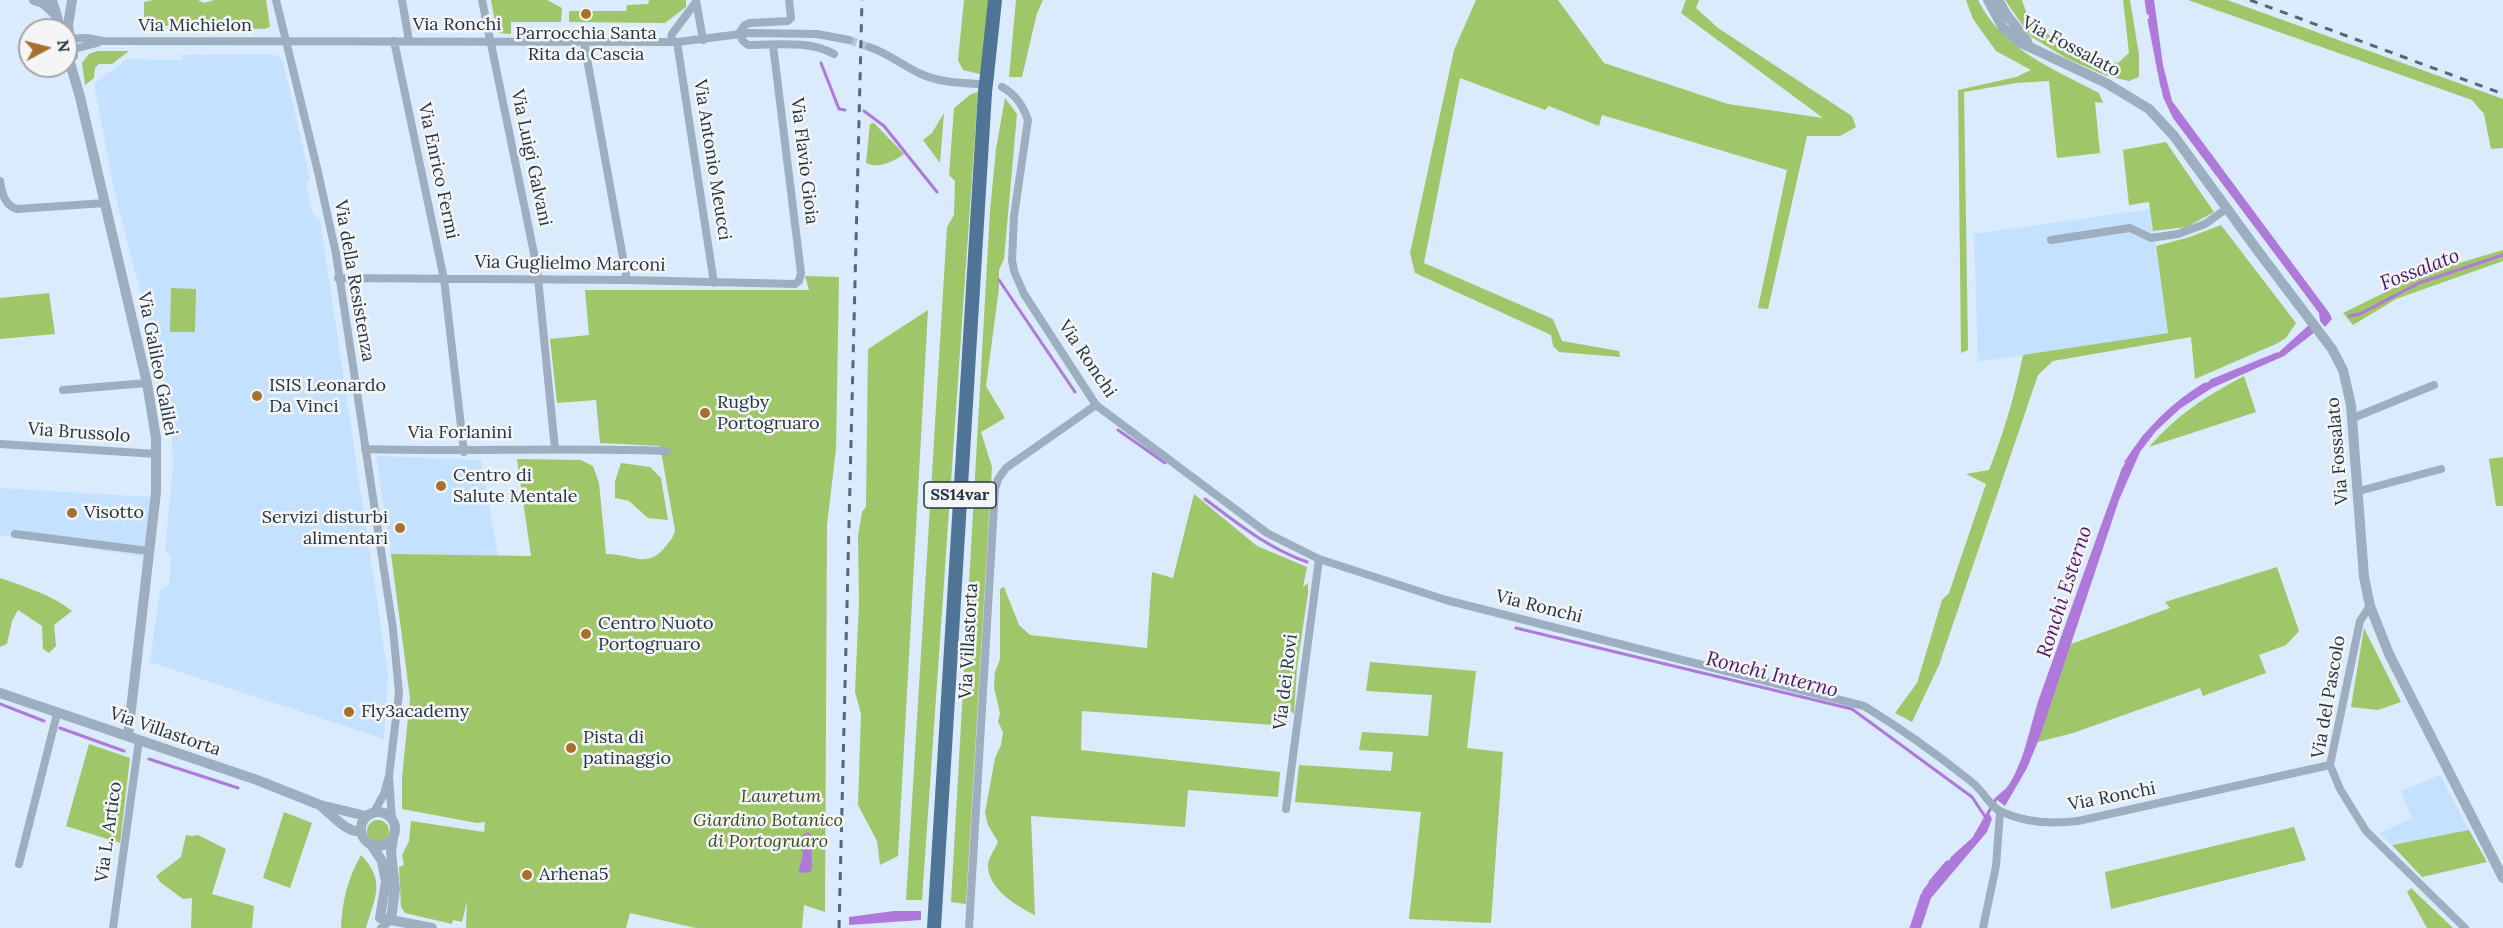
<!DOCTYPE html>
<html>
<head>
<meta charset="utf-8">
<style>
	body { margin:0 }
	#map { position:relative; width:2503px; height:928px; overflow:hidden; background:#d9ebfc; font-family:Lora,serif }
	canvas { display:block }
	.north { position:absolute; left:18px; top:18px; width:60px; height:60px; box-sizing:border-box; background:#f5f5f5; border:2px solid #a1a8af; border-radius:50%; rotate:83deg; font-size:16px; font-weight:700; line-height:24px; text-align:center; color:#233545 }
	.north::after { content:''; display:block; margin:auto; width:21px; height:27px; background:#a8702d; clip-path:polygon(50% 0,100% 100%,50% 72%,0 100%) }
</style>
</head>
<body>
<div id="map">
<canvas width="2503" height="928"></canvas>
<div class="north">N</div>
</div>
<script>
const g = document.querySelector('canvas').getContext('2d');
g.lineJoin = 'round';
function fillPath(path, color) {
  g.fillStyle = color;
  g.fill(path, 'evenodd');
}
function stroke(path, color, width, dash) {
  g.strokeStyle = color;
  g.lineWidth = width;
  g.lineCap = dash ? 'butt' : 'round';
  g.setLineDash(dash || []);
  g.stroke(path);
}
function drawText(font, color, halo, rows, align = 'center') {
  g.font = font + ' Lora,serif';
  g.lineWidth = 5;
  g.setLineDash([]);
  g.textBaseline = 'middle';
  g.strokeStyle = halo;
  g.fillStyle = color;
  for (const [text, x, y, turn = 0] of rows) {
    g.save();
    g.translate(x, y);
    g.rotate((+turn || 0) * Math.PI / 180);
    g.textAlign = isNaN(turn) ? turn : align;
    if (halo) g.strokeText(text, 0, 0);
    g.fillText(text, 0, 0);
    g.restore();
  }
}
fillPath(new Path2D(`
	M 270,54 L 278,56 L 283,61 L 310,179 L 306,185 L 313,214 L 320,220 L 388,675 L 384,739 L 150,662 L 160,589 L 169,585 L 171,555 L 165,551 L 173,466 L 172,439 L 164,382 L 115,194 L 94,84 L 127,59 L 182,60 L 182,55 Z
	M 2150,209 L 2168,333 L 1978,362 L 1974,234 Z
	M 376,456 L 481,460 L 498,556 L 391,554 Z
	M 0,488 L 150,497 L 145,557 L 0,535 Z
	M 2440,775 L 2469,830 L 2392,845 L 2380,833 L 2412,818 L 2401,791 Z`), '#c4e2ff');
fillPath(new Path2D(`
	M 153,0 L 198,0 L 204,3 L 214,0 L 266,0 L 270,27 L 264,29 L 144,25 L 144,2 Z
	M 491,0 L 547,0 L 562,8 L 561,22 L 511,22 L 511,34 L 497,33 Z
	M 649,0 L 686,0 L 686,7 L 665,23 L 569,22 L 569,11 L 626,11 L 627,5 L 648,4 Z
	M 964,0 L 992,0 L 984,75 L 963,70 L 958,60 Z
	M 1016,0 L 1043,0 L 1037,13 L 1022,77 L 1009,77 Z
	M 1476,0 L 1558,0 L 1604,63 L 1728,104 L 1823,118 L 1681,13 L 1686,0 L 1699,0 L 1696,8 L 1718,28 L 1852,116 L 1856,127 L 1840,136 L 1807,136 L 1768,309 L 1758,308 L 1787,170 L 1602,115 L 1599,126 L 1549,106 L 1545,110 L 1460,78 L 1424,263 L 1553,319 L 1562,341 L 1619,351 L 1620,357 L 1559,352 L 1553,346 L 1551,335 L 1415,273 L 1410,253 L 1454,50 Z
	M 1966,0 L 1978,0 C 2003,50 2052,68 2099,93 L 2103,103 L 2095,102 L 2100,153 L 2057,158 L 2049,81 L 2016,83 L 1964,92 L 1968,350 L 1961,353 L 1958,90 L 2016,77 L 2031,70 L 1996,51 L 1973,19 Z
	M 2005,0 L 2022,0 L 2028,17 L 2054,39 L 2095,60 L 2118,63 L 2129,53 L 2123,0 L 2130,0 L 2139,55 L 2139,77 L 2129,81 L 2104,75 L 2066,58 L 2030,36 Z
	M 2188,0 L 2227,0 L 2503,99 L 2503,148 L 2491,149 L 2484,114 L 2472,100 Z
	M 97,51 L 129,51 L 112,64 L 99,64 L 95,68 L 94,78 L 85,85 L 82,63 L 89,54 Z
	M 978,92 L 922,900 L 906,900 L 947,227 L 954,215 L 955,181 L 949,175 L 954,108 L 971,94 Z
	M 1005,98 L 1017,114 L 1004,259 L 999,270 L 999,288 L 986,386 L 1005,418 L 981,432 L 992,467 L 966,904 L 951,902 L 990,211 L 996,149 Z
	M 944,113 L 940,163 L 923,140 L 932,133 Z
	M 874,123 L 904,154 C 892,162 880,169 866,163 L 870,124 Z
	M 2166,142 L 2214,212 L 2187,227 L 2153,231 L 2149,202 L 2129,205 L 2123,150 Z
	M 2221,225 L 2296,323 L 2286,338 L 2278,343 L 2195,379 L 2191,337 L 2053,361 L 2038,375 L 1939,665 L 1912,722 L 1895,713 L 1917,683 L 1942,600 L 1949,593 L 1986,484 L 1966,474 L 1989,470 C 2004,432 2015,395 2023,355 L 2168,333 L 2156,246 L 2190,237 Z
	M 2503,250 L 2503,261 L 2396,299 L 2353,325 L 2343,313 L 2422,274 Z
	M 805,276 L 839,277 L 836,449 L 827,525 L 825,912 L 804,905 L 802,928 L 696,928 L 630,913 L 626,928 L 466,928 L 467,901 L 462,922 L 453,920 L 452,924 L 405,913 L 401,907 L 399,867 L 404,865 L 402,855 L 409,841 L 411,821 L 484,832 L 485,822 L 477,823 L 402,809 L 402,777 L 410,698 L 391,554 L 531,556 L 517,459 L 581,460 L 593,466 L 599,483 L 606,554 C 633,554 647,570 666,546 C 670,541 674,537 675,530 L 660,446 L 600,443 L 596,400 L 557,403 L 550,339 L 589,335 L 585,290 L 809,290 Z
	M 171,288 L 196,289 L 195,332 L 170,332 Z
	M 49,293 L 55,334 L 0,339 L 0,298 Z
	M 928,310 L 898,856 L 880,865 L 877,841 L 858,805 L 861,714 L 855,692 L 859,601 L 858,536 L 862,512 L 866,507 L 868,349 Z
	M 2244,376 L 2256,412 L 2149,447 C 2178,414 2206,396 2244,376 Z
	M 2503,457 L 2503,506 L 2496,506 L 2489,459 Z
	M 621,463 L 650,467 L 661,478 L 668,520 L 648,518 L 629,501 L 615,498 L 615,481 Z
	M 1194,494 L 1257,546 L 1307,567 L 1303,587 L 1308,583 L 1308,593 L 1297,667 L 1294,714 L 1289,710 L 1287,726 L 1082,711 L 1081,750 L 1280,772 L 1278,797 L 1188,790 L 1185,827 L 1031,816 L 1035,915 C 1016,906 987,888 988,864 C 989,857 995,849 998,842 L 988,825 L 985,813 L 995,758 L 1001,745 L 1003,732 L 998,722 L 1000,713 L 994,688 L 995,672 L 1000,659 L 1000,589 L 1004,587 L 1019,625 L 1030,635 L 1147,648 L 1152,572 L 1173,578 Z
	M 2277,567 L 2299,631 L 2286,645 L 2259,655 L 2266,673 L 2203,696 L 2200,688 L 2073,733 L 2038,742 L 2071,644 L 2170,608 L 2165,602 Z
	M 0,578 C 25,587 51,594 72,611 L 54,625 L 56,646 L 49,653 L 43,649 L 42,626 L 18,610 L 12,621 L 7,644 L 0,647 Z
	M 2364,628 L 2401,702 L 2378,710 L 2351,707 Z
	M 1370,662 L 1476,671 L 1467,748 L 1503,752 L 1491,923 L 1409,919 L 1421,812 L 1295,802 L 1299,765 L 1391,771 L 1393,752 L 1359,750 L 1362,732 L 1428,736 L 1432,695 L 1366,691 Z
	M 89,744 L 130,758 L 120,843 L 66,826 Z
	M 284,812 L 312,823 L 290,888 L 263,878 Z
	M367 831a11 11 0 1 1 22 0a11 11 0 1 1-22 0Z
	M 2294,827 L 2306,860 L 2111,909 L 2105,872 Z
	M 2469,830 L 2487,862 L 2422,877 L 2392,845 Z
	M 186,835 L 192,836 L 198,835 L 226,849 L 212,894 L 254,906 L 252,928 L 191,928 L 192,898 L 183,899 L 160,882 L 156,876 L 181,857 Z
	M 361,855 C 386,881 375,897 366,928 L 341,928 C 342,901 348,878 361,855 Z
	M 2411,888 L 2453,928 L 2427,928 L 2407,892 Z`), '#9fc669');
fillPath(new Path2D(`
	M 2146,0 L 2154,0 L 2163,65 L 2172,101 L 2330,314 L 2332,319 L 2325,327 L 2320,321 L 2319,313 L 2173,118 L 2163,97 Z
	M 2310,324 L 2315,332 L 2284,356 L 2212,388 L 2181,408 L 2156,431 L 2140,452 L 2119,500 L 2041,734 L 2027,768 L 2005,806 L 1996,799 C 2023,778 2029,726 2040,696 C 2067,620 2094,544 2122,468 L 2143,435 L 2182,398 L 2208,382 L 2278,353 Z
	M 1989,813 L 1992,819 L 1987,832 L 1931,898 L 1921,928 L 1911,928 L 1923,890 L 1941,867 L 1974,838 Z
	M 808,832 L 811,835 L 812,869 L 810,872 L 799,873 C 799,866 801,864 802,858 C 805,848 794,838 808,832 Z
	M 894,911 L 921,911 L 921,920 L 849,925 L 849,917 Z`), '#ae79db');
stroke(new Path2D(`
	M 2146,0 L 2148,13
	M 2149,20 L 2162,87
	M 821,63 L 839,109 L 845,110
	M 864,111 L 884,126 L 937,192
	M 999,280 L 1075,392
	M 2349,316 L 2360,314 L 2419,283 L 2503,255
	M 2211,381 L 2277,354
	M 1118,430 L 1165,463
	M 2126,462 C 2147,429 2171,405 2205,384
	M 1205,499 C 1238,524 1268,548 1307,562
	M 1516,628 L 1852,709 L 1972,797 L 1986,818
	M 0,704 L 44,721
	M 60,728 L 124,751
	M 149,759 L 238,788
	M 1952,858 L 1974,838 L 1996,799 L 2005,791
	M 1930,882 L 1947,862
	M 1911,928 L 1922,895`), '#ae79db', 3);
stroke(new Path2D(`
	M 849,40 L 869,47`), '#b5c7d7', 8, [8, 4]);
stroke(new Path2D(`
	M 276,0 L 318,172 L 336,254 L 393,629 L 399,693 L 389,776
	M 402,0 L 409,41
	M 482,0 L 537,268 L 555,449
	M 696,0 L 703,40
	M 739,33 L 743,41 L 748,45 C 776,45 809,40 834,54
	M 739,33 L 745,25 L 750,23 L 788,21 L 791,18 L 789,0
	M 66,39 L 87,38 L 103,41 L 677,42 L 749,33 L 817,34 L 849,40
	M 394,41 L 444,279 L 464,452
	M 584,42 L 627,280
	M 671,42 L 672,34 L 696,2
	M 677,42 L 714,283
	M 869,47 C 888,53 903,66 921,74 C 938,82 959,83 978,84
	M 66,51 L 97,43
	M 1002,87 C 1015,94 1023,105 1028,120 L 1014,216 L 1012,260 L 1014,271 L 1024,294 L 1096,405 L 1267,533 L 1319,559 L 1446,600 L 1864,706 C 1902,729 1938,755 1973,783 C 1983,791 1990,807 2002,812 C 2026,823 2053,824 2078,821 L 2330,765
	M 0,181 C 2,193 4,205 17,209 L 105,203
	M 2051,240 L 2130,228 L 2151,238 L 2178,234 L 2205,224 L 2226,209
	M 338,278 L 627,280 L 795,284 L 799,281 L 801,273 L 773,45
	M 63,390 L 147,383
	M 2353,418 L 2434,385
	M 0,444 L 157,454
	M 365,449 C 466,452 567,447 667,451
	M 2359,491 L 2441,469
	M 15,534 L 149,551
	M 2370,606 L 2360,621 L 2330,765 L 2340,789 L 2366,831 L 2465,928
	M 1286,809 L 1319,559
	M 374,812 L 384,794 L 389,776 L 392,820
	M 19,864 L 57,714
	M 113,928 L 139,740
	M 381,928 L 391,920
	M 969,928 L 995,489 L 998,479 L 1006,468 L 1096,405
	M 1983,928 L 1996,866 L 2000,812`), '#9caec0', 8);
stroke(new Path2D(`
	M 34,0 L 43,3 L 56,15
	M 52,0 L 61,30
	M 72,0 L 68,26 L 73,56
	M 1988,0 L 2003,28 L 2019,42 L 2106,83 L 2149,109 L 2174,136 L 2255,247 L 2332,349 L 2343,370 L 2351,405 L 2364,577 L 2370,606 L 2389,654 L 2503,878
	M 1998,0 L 2006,14 L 2027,41
	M 66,49 L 80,97 L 147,383 L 156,438 L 156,492 L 128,736
	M 0,693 L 257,780 L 320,805 L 366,816
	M 322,807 C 332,815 347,833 360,831
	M361 829a17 17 0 1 1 34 0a17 17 0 1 1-34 0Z
	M 372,846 L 382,861 L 386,882 L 380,918 L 432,928
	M 391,920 L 395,889 L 391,852 L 393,838`), '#9caec0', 10);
stroke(new Path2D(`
	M 987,75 L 995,0
	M 934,928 L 985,92`), '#4f7496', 14);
stroke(new Path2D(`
	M 2250,0 L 2503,94
	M 839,928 L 862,0`), '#556777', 3, [8, 8]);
stroke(new Path2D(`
	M 985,92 L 987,75`), '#4f7496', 14);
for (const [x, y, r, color] of [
	[586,14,6,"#a8702d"],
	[257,396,6,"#a8702d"],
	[705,413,6,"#a8702d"],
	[441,486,6,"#a8702d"],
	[72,513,6,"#a8702d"],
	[400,528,6,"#a8702d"],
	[586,634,6,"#a8702d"],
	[349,712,6,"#a8702d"],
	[571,748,6,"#a8702d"],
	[527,875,6,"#a8702d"]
]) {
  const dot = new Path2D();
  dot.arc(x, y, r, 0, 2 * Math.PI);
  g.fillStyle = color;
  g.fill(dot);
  stroke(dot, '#f5f5f5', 2);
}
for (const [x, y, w] of [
	[960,495,72]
]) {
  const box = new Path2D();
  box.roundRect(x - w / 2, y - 13, w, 26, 4.5);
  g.fillStyle = '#f5f5f5';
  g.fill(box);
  stroke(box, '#233545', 1.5);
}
drawText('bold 16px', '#233545', null, [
	["SS14var",960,495]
]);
drawText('18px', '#233545', '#f5f5f5', [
	["Via Ronchi",457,25],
	["Via Michielon",195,26],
	["Via Fossalato",2071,47,28],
	["Via Luigi Galvani",531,158,78],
	["Via Antonio Meucci",712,160,81],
	["Via Flavio Gioia",804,161,83],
	["Via Enrico Fermi",438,171,78],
	["Via Guglielmo Marconi",570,264,1],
	["Via della Resistenza",354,281,80],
	["Via Ronchi",1087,359,56],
	["Via Galileo Galilei",157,364,79],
	["Via Brussolo",79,433,4],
	["Via Forlanini",460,433],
	["Via Fossalato",2338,451,-95],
	["Via Ronchi",1539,607,14],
	["Via Villastorta",969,641,-87],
	["Via dei Rovi",1286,682,-83],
	["Via del Pascolo",2329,697,-80],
	["Via Villastorta",165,732,19],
	["Via Ronchi",2112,797,-11],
	["Via L. Artico",109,832,-82]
]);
drawText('18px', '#233545', '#f5f5f5', [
	["Parrocchia Santa",586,34,"center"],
	["Rita da Cascia",586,55,"center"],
	["ISIS Leonardo",269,386],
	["Da Vinci",269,407],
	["Rugby",717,403],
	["Portogruaro",717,424],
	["Centro di",453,476],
	["Salute Mentale",453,497],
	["Visotto",84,513],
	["Servizi disturbi",388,518,"right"],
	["alimentari",388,539,"right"],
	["Centro Nuoto",598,624],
	["Portogruaro",598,645],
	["Fly3academy",361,712],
	["Pista di",583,738],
	["patinaggio",583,759],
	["Arhena5",539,875]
], 'left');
drawText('italic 18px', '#394b1e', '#f5f5f5', [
	["Lauretum",781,797],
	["Giardino Botanico",768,821],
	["di Portogruaro",768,842]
]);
drawText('italic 20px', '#4b156e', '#f5f5f5', [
	["Fossalato",2420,270,-21],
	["Ronchi Esterno",2065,592,-72],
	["Ronchi Interno",1772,675,14]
]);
</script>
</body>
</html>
